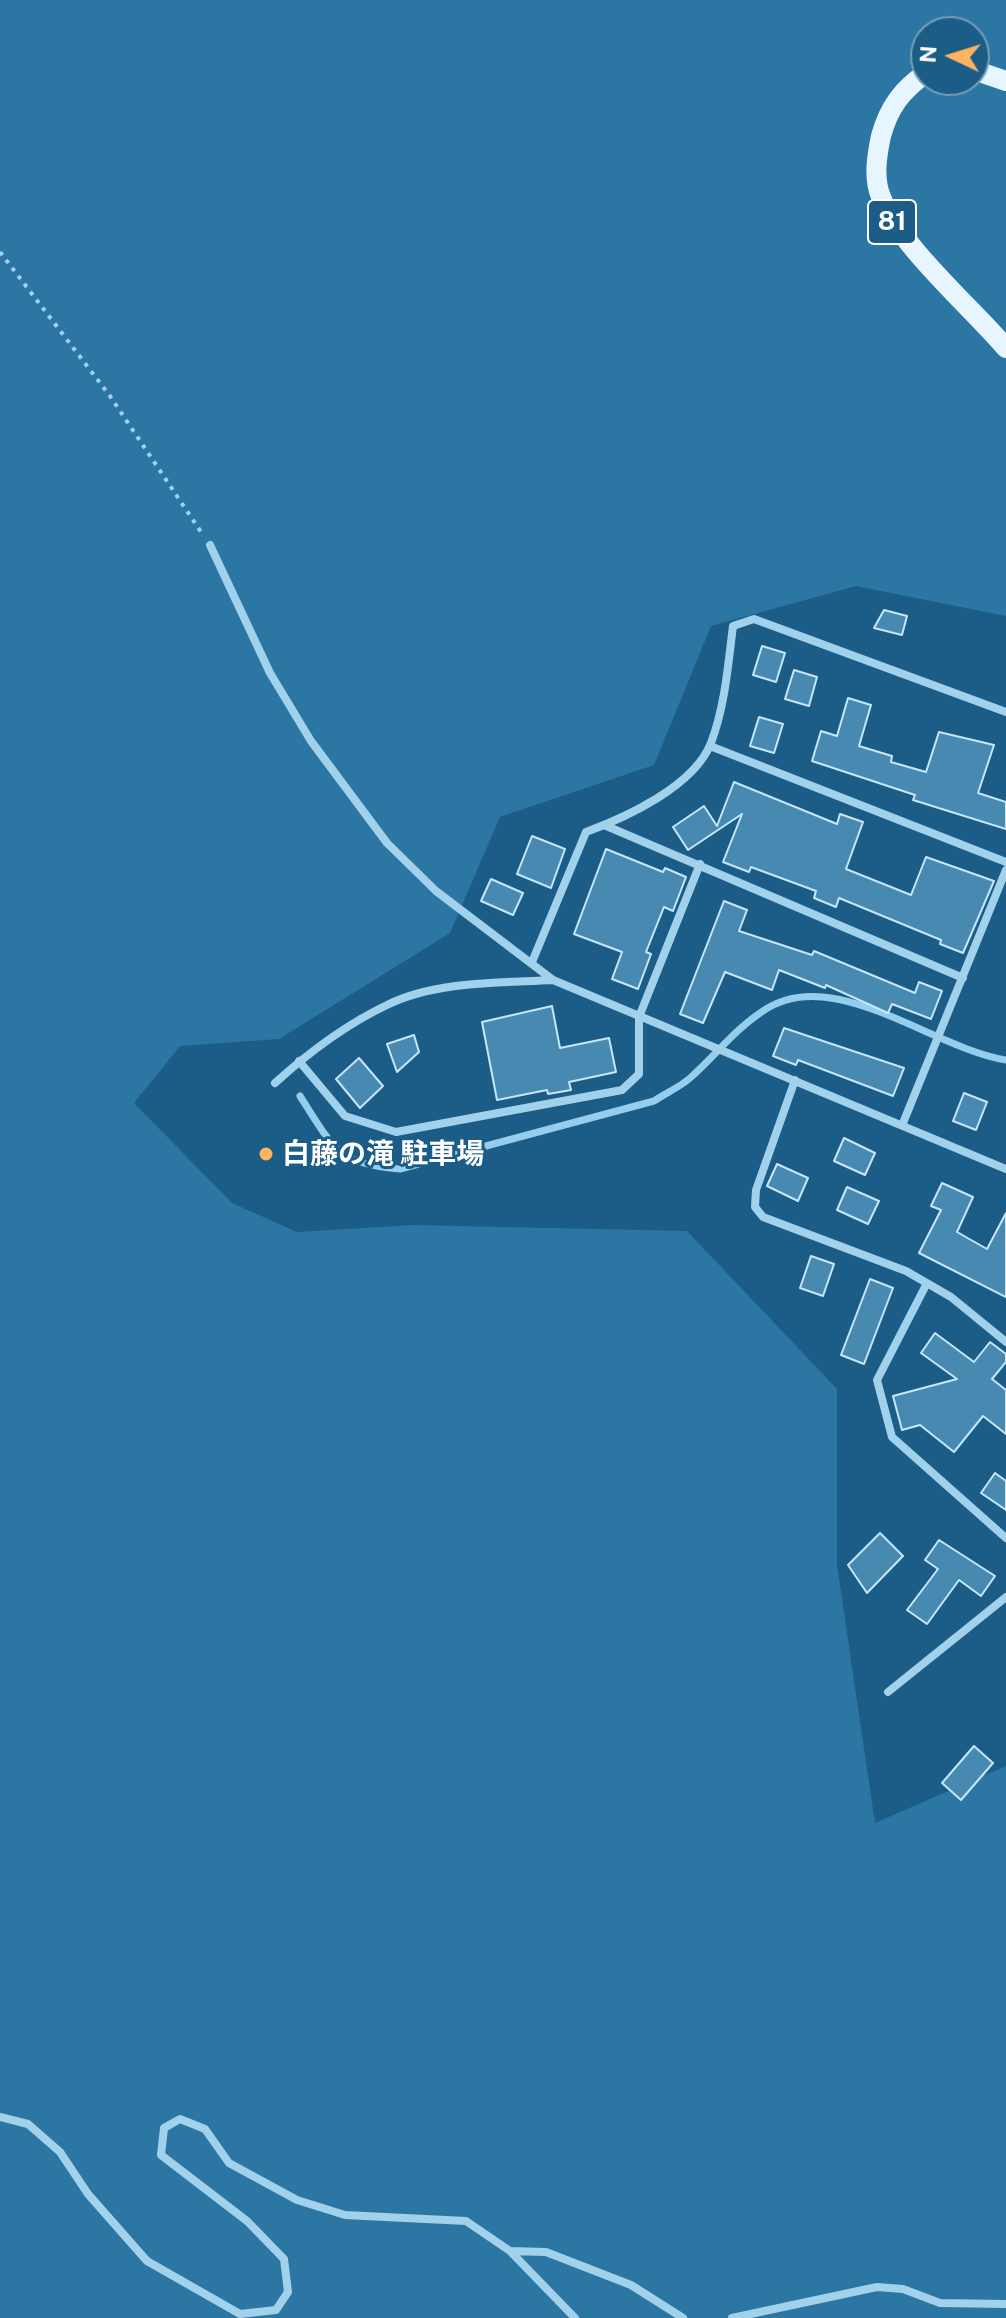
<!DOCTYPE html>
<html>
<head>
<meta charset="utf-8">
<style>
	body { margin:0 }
	#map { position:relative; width:1006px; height:2318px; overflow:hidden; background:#1b5d86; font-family:"Public Sans",sans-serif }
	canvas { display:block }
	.north { position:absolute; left:910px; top:16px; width:80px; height:80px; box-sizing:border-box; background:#1b5d86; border:2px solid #769eb6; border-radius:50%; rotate:274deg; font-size:22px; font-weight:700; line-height:32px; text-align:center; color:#fff }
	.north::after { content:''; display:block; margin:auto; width:28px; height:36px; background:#fdb35f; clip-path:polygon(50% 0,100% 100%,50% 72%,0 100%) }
</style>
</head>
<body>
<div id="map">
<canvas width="1006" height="2318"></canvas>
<div class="north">N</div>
</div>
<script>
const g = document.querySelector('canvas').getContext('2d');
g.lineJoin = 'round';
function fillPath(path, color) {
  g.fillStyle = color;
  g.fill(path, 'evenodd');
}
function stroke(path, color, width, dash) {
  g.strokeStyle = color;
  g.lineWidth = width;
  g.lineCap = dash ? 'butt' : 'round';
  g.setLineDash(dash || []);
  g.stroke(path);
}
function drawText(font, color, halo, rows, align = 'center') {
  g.font = font + ' "Public Sans","Noto Sans JP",sans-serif';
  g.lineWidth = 6;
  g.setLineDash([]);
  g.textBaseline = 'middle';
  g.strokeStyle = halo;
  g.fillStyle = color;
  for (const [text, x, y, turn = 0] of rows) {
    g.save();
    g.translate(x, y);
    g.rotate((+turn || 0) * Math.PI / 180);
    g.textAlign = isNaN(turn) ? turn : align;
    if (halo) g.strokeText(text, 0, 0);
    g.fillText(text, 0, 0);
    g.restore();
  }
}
fillPath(new Path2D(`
	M 0,0 L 1006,0 L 1006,616 L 856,586 L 711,626 L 654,765 L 500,817 L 450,933 L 279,1039 L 180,1046 L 134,1103 L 232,1203 L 297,1232 L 413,1225 L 687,1231 L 837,1389 L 837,1565 L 875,1823 L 1006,1766 L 1006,2318 L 0,2318 ZM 926,32 L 974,32 L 974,80 L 926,80 Z`), '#2b76a3');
stroke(new Path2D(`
	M 300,1096 C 332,1146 337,1164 400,1169 L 654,1101 C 666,1093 680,1087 690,1078 C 715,1056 734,1030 763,1011 C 833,963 931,1048 1006,1060`), '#95ceed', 7);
const building = new Path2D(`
	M 884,610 L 907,616 L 902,635 L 874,628 Z
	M 762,646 L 785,653 L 776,682 L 753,675 Z
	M 794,670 L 817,677 L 809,706 L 785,699 Z
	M 848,698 L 871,705 L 859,746 L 892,756 L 891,762 L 926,772 L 939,732 L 994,745 L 978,793 L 1006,802 L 1006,829 L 913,800 L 915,795 L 812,761 L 821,731 L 837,736 Z
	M 759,717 L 783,724 L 774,753 L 750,746 Z
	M 734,782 L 837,824 L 840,814 L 863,822 L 846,869 L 911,895 L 926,857 L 994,881 L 963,953 L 940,944 L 941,940 L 839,898 L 836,907 L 814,898 L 816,891 L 751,867 L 749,872 L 723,862 L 742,814 L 688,850 L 673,827 L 704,806 L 717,826 Z
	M 532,836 L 565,849 L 551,888 L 517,874 Z
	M 606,849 L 663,872 L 665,868 L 686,877 L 673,911 L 664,907 L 646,952 L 651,954 L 638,989 L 612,979 L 622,952 L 574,934 Z
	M 491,879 L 523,893 L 513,915 L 481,901 Z
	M 724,901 L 747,910 L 739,931 L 812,955 L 814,951 L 915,993 L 919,982 L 942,991 L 931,1019 L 892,1004 L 888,1013 L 826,985 L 825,988 L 779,970 L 772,990 L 725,972 L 703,1023 L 680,1014 Z
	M 552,1006 L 560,1048 L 609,1038 L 616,1072 L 569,1082 L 571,1090 L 548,1094 L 547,1090 L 497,1100 L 482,1022 Z
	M 784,1028 L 904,1068 L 893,1096 L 798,1060 L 796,1065 L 773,1056 Z
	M 414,1035 L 419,1052 L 397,1072 L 387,1044 Z
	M 359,1058 L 383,1086 L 360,1108 L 336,1079 Z
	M 964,1093 L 987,1102 L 976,1130 L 953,1121 Z
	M 844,1138 L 875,1153 L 865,1175 L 834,1161 Z
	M 777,1164 L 808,1178 L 798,1201 L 767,1186 Z
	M 942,1183 L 973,1197 L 957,1232 L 987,1249 L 1006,1213 L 1006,1297 L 919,1253 L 941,1210 L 931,1206 Z
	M 847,1187 L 879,1201 L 868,1224 L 837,1210 Z
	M 811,1256 L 834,1264 L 823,1296 L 800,1288 Z
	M 870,1279 L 893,1288 L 864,1364 L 841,1355 Z
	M 935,1333 L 974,1362 L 990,1342 L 1006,1354 L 1006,1362 L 992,1379 L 1006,1390 L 1006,1434 L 983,1416 L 954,1452 L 920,1425 L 902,1430 L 893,1396 L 957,1379 L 921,1353 Z
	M 995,1473 L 1006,1481 L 1006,1510 L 981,1493 Z
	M 880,1533 L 903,1556 L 867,1593 L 848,1565 Z
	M 939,1540 L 995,1576 L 981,1596 L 959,1580 L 927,1624 L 907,1610 L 938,1569 L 925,1560 Z
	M 974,1746 L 993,1763 L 961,1800 L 942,1783 Z`);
fillPath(building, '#4889b1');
stroke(building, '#c7e6f8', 2);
stroke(new Path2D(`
	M 0,252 L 110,396 L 201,532`), '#a2d1eb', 4, [4, 6]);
stroke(new Path2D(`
	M 210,545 L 270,673 L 311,741 L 387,843 L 436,891 L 553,980 L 1006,1169
	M 710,746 L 1006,862
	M 604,825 L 963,978
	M 532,962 L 586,832 C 627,817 694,786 711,743 C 725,706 728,665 733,626 L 754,619 L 1006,712
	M 299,1061 L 345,1116 L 396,1132 L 622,1090 L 639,1074 L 639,1017 L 700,864
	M 795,1080 L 756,1190 L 755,1207 L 763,1217 L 906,1271 L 951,1297 L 1006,1342
	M 275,1083 C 307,1054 347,1024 387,1005 C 436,981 499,983 553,980
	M 903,1123 L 1006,870
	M 926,1285 L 877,1380 L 892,1437 L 1006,1538
	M 888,1692 L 1006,1597
	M 0,2117 L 28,2124 L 60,2152 L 88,2194 L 147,2261 L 240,2314 L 276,2310 L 288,2292 L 284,2259 L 247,2221 L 161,2155 L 164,2128 L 180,2119 L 205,2129 L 229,2163 L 297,2200 L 345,2215 L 466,2221 L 510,2251 L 575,2318
	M 510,2251 L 546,2252 L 631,2285 L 683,2318
	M 732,2318 L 877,2287 L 903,2289 L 940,2303 L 1006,2304`), '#a2d1eb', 8);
stroke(new Path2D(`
	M 974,70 L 1006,81
	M 926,73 C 902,90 889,107 881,136 C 877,155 873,178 881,197 C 898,244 971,307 1006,348`), '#e7f5ff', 20);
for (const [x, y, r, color] of [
	[266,1154,8,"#fdb35f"]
]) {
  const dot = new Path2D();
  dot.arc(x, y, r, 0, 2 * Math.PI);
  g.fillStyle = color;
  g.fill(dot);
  stroke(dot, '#1b5d86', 3);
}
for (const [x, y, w] of [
	[892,222,48]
]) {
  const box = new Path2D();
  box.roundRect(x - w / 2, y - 22, w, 44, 6);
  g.fillStyle = '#1b5d86';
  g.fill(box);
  stroke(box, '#fff', 2);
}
drawText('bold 26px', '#fff', null, [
	["81",892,222]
]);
drawText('bold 28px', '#fff', '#1b5d86', [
	["白藤の滝 駐車場",282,1154]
], 'left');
</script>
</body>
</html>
